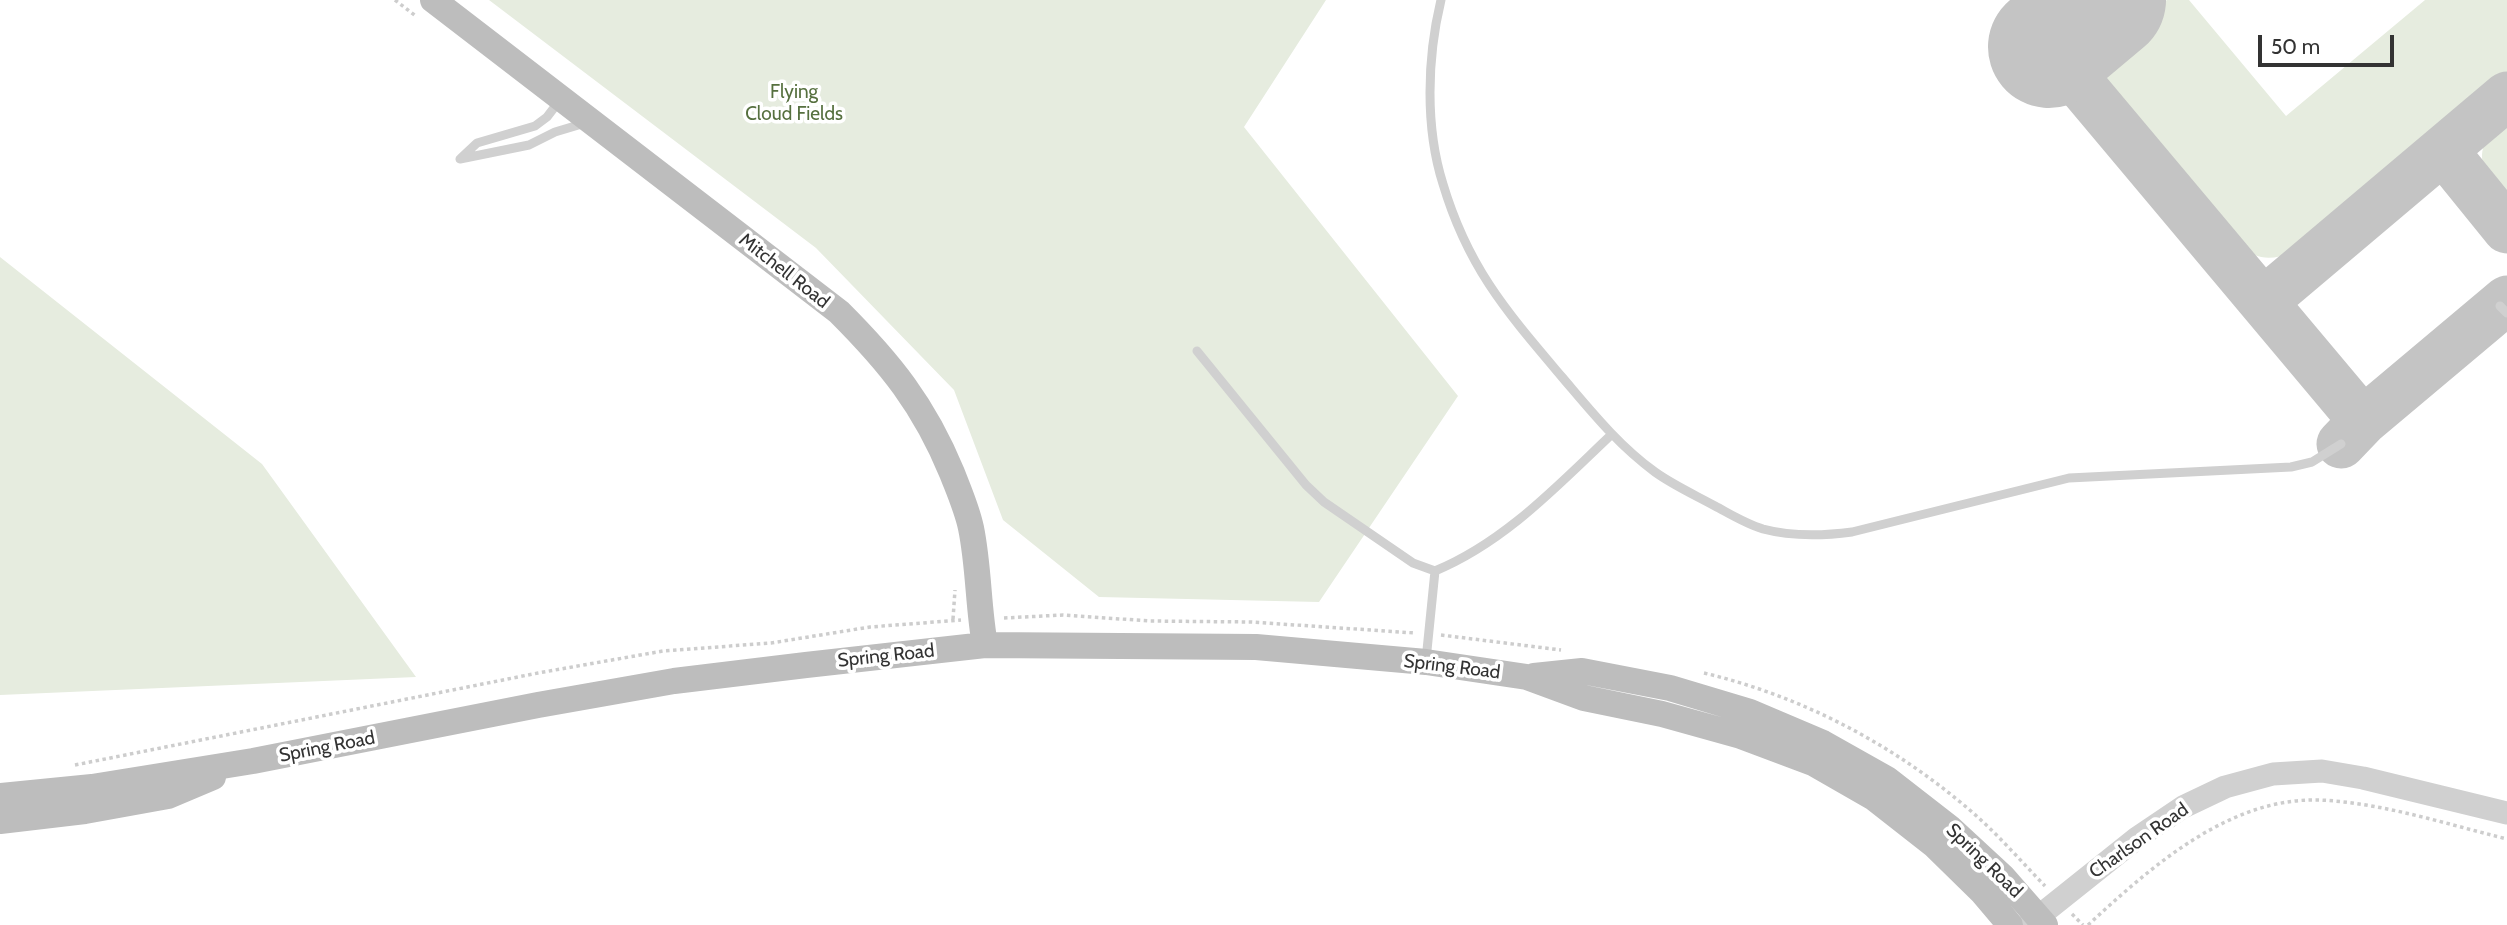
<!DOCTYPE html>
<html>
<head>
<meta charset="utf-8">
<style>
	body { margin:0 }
	#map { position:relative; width:2507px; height:925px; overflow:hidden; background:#fff; font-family:Cabin,sans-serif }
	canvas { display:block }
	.scale { position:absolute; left:2258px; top:35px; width:136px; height:32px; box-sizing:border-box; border:4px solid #333; border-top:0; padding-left:9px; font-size:21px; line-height:24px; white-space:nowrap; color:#333; -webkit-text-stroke:5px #fff; paint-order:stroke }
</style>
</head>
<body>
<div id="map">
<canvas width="2507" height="925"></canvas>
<div class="scale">50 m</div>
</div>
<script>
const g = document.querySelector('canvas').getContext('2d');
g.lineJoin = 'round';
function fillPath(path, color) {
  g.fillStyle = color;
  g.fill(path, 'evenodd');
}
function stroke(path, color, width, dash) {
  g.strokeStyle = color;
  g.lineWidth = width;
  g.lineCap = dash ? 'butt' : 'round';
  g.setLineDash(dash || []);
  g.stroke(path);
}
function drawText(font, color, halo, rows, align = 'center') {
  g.font = font + ' Cabin,sans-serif';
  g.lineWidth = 7;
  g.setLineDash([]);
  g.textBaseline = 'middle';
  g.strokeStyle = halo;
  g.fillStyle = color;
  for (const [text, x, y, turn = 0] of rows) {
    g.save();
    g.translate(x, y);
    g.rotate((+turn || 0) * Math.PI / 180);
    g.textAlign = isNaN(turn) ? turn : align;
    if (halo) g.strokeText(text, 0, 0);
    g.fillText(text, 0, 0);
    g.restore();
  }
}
fillPath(new Path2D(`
	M 489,0 L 1326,0 L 1244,127 L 1458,396 L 1319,602 L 1099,597 L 1003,520 L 954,390 L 816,248 Z
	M 2167,0 L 2189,0 L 2286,116 L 2425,0 L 2507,0 L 2507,73 L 2292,253 C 2268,261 2257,259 2238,245 L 2110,93 C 2108,88 2105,82 2104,77 C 2100,43 2144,19 2167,0 Z
	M 2507,117 L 2507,202 C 2479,168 2469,149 2507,117 Z
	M 0,257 L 262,464 L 416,677 L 0,695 Z`), '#e6ecdf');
stroke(new Path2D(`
	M 2049,47 L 2363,421
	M 2443,150 L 2507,229
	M 2263,302 L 2507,96
	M 2341,444 L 2363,421 L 2507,300`), '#c4c4c4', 49);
stroke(new Path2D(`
	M 2049,47 L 2105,0`), '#c4c4c4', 122);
stroke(new Path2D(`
	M 395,0 L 417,17
	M 1004,618 L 1063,615 L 1150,621 L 1251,622 L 1415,633
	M 953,619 L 955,590
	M 1441,635 L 1561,650
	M 1704,673 C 1800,696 1889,742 1965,806 C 1994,830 2019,859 2045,886
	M 75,765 L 538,673 L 663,651 L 771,643 L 870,627 L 961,620
	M 2072,914 L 2083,925
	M 2088,925 C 2151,867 2229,797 2320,800 C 2383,803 2446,824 2507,839`), '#cdcdcd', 3.5, [3.5, 3.5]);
stroke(new Path2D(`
	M 1441,0 C 1427,58 1425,127 1443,184 C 1468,268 1507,312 1562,377 C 1591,411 1618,445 1655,472 C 1673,485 1695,495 1715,506 C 1730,514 1746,524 1763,529 C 1793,537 1822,536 1852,532 L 2069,478 L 2291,467 L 2312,462 L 2341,444
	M 461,158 L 477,143 L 535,126 L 547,117 L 560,100
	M 460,159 L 529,145 L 555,132 L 585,123
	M 2500,306 L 2507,313
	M 1197,351 L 1306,485 L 1324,502 L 1413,563 L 1435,571 C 1505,542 1557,486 1611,435
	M 1426,660 L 1435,571`), '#d0d0d0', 9);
stroke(new Path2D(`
	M 2028,925 L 2137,838 L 2183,807 L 2225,787 L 2273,774 L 2322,771 L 2363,778 L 2507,813`), '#d0d0d0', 23);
stroke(new Path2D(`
	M 433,0 L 839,312 C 890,363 924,405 952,473 C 959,491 967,509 971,528 C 979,567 978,607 985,645
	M 1534,676 L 1582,671 L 1670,688 L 1750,712 L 1823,743 L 1887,779 L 1950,828 L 2003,877 L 2045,925
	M 0,796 L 92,787 L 253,761 L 538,705 L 674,681 L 806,665 L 985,645 L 1256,647 L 1426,662 L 1527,677 L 1584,698 L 1662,714 L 1741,736 L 1813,763 L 1874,798 L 1934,845 L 1983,893 L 2010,925
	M 0,821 L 85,811 L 168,796 L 213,777`), '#bdbdbd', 26);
drawText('19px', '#56703f', '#fff', [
	["Flying",794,92],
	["Cloud Fields",794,114]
]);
drawText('19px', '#333', '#fff', [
	["Mitchell Road",784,271,38],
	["Spring Road",886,656,-6],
	["Spring Road",1452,667,7],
	["Spring Road",327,747,-11],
	["Charlson Road",2139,841,-35],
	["Spring Road",1984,861,44]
]);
</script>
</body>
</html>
